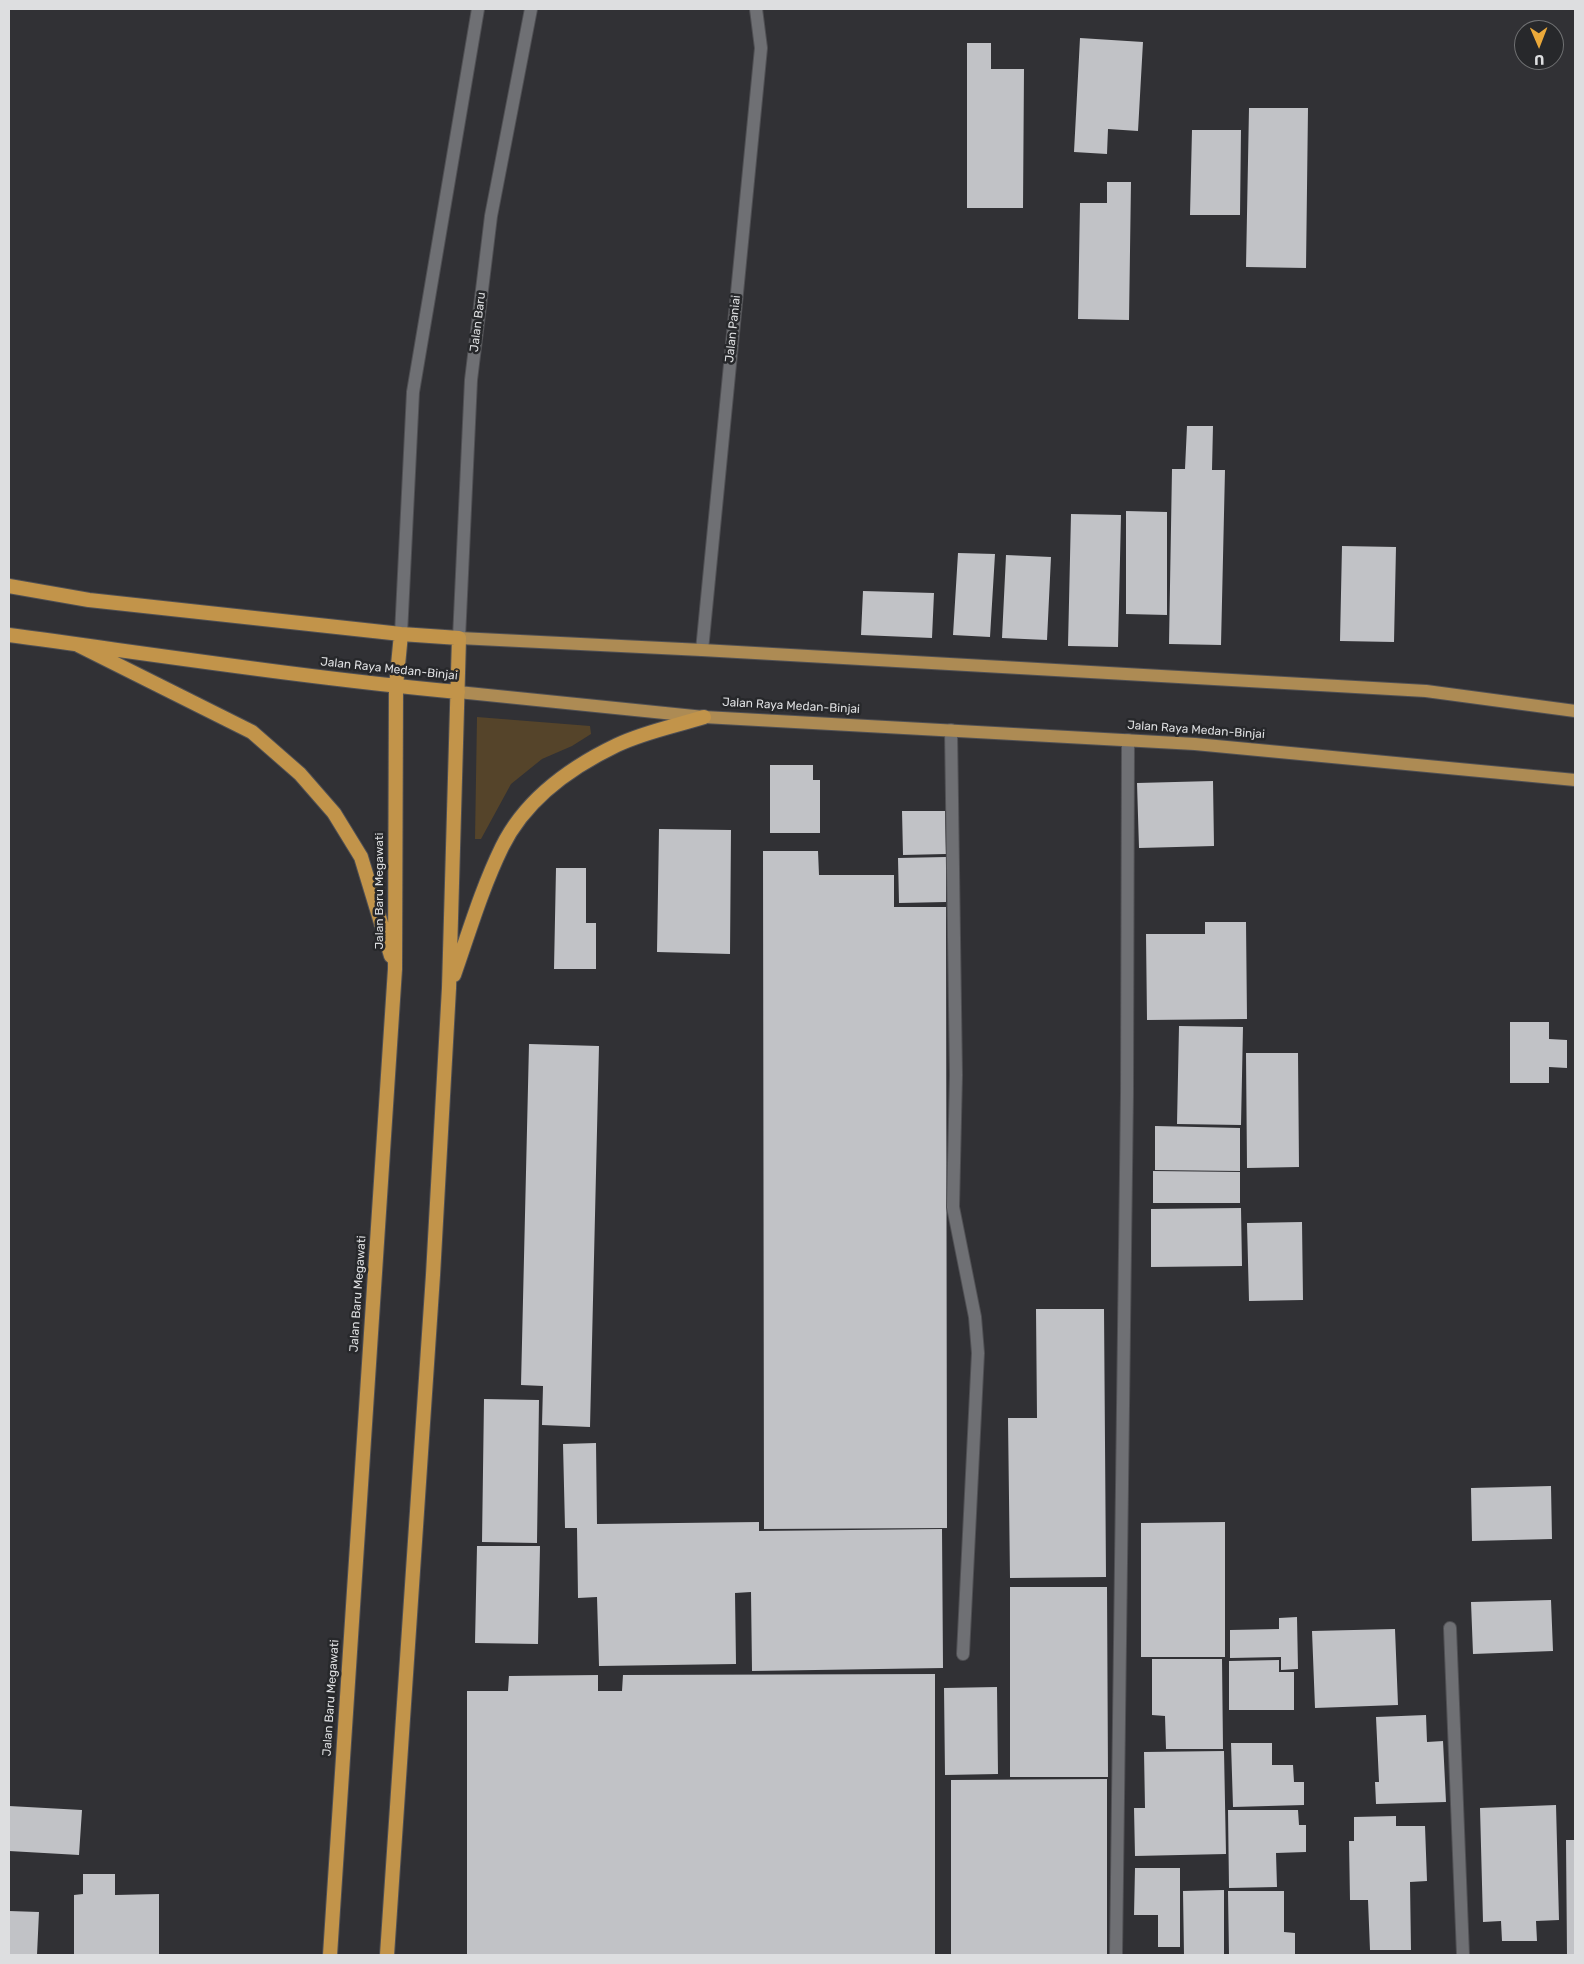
<!DOCTYPE html>
<html>
<head>
<meta charset="utf-8">
<style>
	body { margin:0 }
	#map { position:relative; width:1584px; height:1964px; overflow:hidden; background:#313135; font-family:Rubik,sans-serif }
	canvas { display:block }
	.frame { position:absolute; inset:0; border:10px solid #dddee0; pointer-events:none }
	.north { position:absolute; left:1514px; top:20px; width:50px; height:50px; box-sizing:border-box; background:#27282b; border:1px solid #707173; border-radius:50%; rotate:179deg; font-size:14px; font-weight:700; line-height:20px; text-align:center; color:#dddee0 }
	.north::after { content:''; display:block; margin:auto; width:18px; height:22px; background:#eba93a; clip-path:polygon(50% 0,100% 100%,50% 72%,0 100%) }
</style>
</head>
<body>
<div id="map">
<canvas width="1584" height="1964"></canvas>
<div class="frame"></div>
<div class="north">U</div>
</div>
<script>
const g = document.querySelector('canvas').getContext('2d');
g.lineJoin = 'round';
function fillPath(path, color) {
  g.fillStyle = color;
  g.fill(path, 'evenodd');
}
function stroke(path, color, width, dash) {
  g.strokeStyle = color;
  g.lineWidth = width;
  g.lineCap = dash ? 'butt' : 'round';
  g.setLineDash(dash || []);
  g.stroke(path);
}
function drawText(font, color, halo, rows, align = 'center') {
  g.font = font + ' Rubik,sans-serif';
  g.lineWidth = 5;
  g.setLineDash([]);
  g.textBaseline = 'middle';
  g.strokeStyle = halo;
  g.fillStyle = color;
  for (const [text, x, y, turn = 0] of rows) {
    g.save();
    g.translate(x, y);
    g.rotate((+turn || 0) * Math.PI / 180);
    g.textAlign = isNaN(turn) ? turn : align;
    if (halo) g.strokeText(text, 0, 0);
    g.fillText(text, 0, 0);
    g.restore();
  }
}
fillPath(new Path2D(`
	M 477,717 L 590,726 L 591,734 L 572,746 L 542,759 L 511,784 L 481,839 L 475,839 Z`), '#55442a');
fillPath(new Path2D(`
	M 1080,38 L 1143,42 L 1138,131 L 1108,129 L 1107,154 L 1074,152 Z
	M 967,43 L 991,43 L 991,69 L 1024,69 L 1023,208 L 967,208 Z
	M 1249,108 L 1308,108 L 1306,268 L 1246,267 Z
	M 1192,130 L 1241,130 L 1240,215 L 1190,215 Z
	M 1107,182 L 1131,182 L 1129,320 L 1078,319 L 1080,203 L 1107,203 Z
	M 1187,426 L 1213,426 L 1212,470 L 1225,470 L 1221,645 L 1169,644 L 1172,469 L 1185,469 Z
	M 1126,511 L 1167,512 L 1167,615 L 1126,614 Z
	M 1071,514 L 1121,515 L 1118,647 L 1068,646 Z
	M 1342,546 L 1396,547 L 1394,642 L 1340,641 Z
	M 958,553 L 995,554 L 990,637 L 953,635 Z
	M 1006,555 L 1051,557 L 1047,640 L 1002,638 Z
	M 863,591 L 934,593 L 932,638 L 861,635 Z
	M 770,765 L 813,765 L 813,780 L 820,780 L 820,833 L 770,833 Z
	M 1213,781 L 1214,846 L 1139,848 L 1137,783 Z
	M 902,811 L 945,811 L 946,854 L 903,855 Z
	M 659,829 L 731,830 L 730,954 L 657,952 Z
	M 763,851 L 818,851 L 819,875 L 894,875 L 894,907 L 946,907 L 947,1528 L 764,1529 Z
	M 946,857 L 946,902 L 899,903 L 898,858 Z
	M 556,868 L 586,868 L 586,923 L 596,923 L 596,969 L 554,969 Z
	M 1205,922 L 1246,922 L 1247,1019 L 1147,1020 L 1146,934 L 1205,934 Z
	M 1510,1022 L 1549,1022 L 1549,1039 L 1567,1040 L 1567,1068 L 1549,1067 L 1549,1083 L 1510,1083 Z
	M 1179,1026 L 1243,1027 L 1241,1125 L 1177,1124 Z
	M 529,1044 L 599,1046 L 590,1427 L 542,1425 L 543,1386 L 521,1385 Z
	M 1246,1053 L 1298,1053 L 1299,1167 L 1247,1168 Z
	M 1155,1126 L 1240,1128 L 1240,1171 L 1155,1170 Z
	M 1153,1171 L 1240,1172 L 1240,1203 L 1153,1203 Z
	M 1241,1208 L 1242,1266 L 1151,1267 L 1151,1209 Z
	M 1302,1222 L 1303,1300 L 1249,1301 L 1247,1223 Z
	M 1036,1309 L 1104,1309 L 1106,1577 L 1010,1578 L 1008,1418 L 1037,1418 Z
	M 484,1399 L 539,1400 L 537,1543 L 482,1542 Z
	M 596,1443 L 597,1524 L 759,1522 L 759,1531 L 942,1529 L 943,1668 L 752,1671 L 751,1592 L 735,1593 L 736,1664 L 599,1666 L 597,1597 L 578,1598 L 577,1528 L 565,1528 L 563,1444 Z
	M 1551,1486 L 1552,1539 L 1472,1541 L 1471,1488 Z
	M 1225,1522 L 1225,1657 L 1141,1657 L 1141,1523 Z
	M 477,1546 L 540,1546 L 538,1644 L 475,1643 Z
	M 1010,1587 L 1107,1587 L 1108,1777 L 1010,1777 Z
	M 1551,1600 L 1553,1651 L 1473,1654 L 1471,1602 Z
	M 1297,1617 L 1298,1669 L 1281,1670 L 1281,1657 L 1230,1658 L 1230,1630 L 1279,1629 L 1279,1618 Z
	M 1395,1629 L 1398,1705 L 1315,1708 L 1312,1631 Z
	M 1152,1659 L 1222,1659 L 1223,1749 L 1166,1749 L 1165,1716 L 1152,1715 Z
	M 1279,1660 L 1279,1672 L 1294,1672 L 1294,1710 L 1229,1710 L 1229,1661 Z
	M 935,1674 L 935,1955 L 467,1955 L 467,1691 L 508,1691 L 509,1676 L 598,1675 L 598,1691 L 622,1691 L 623,1675 Z
	M 997,1687 L 998,1774 L 945,1775 L 944,1688 Z
	M 1426,1715 L 1427,1742 L 1443,1741 L 1446,1802 L 1376,1804 L 1375,1782 L 1379,1782 L 1376,1717 Z
	M 1231,1743 L 1272,1743 L 1272,1765 L 1293,1765 L 1294,1782 L 1304,1782 L 1304,1805 L 1233,1807 Z
	M 1224,1751 L 1226,1854 L 1135,1856 L 1134,1808 L 1145,1808 L 1144,1752 Z
	M 1107,1779 L 1107,1955 L 951,1955 L 951,1780 Z
	M 1556,1805 L 1559,1920 L 1536,1921 L 1537,1941 L 1502,1941 L 1501,1921 L 1483,1922 L 1480,1808 Z
	M 9,1806 L 82,1810 L 79,1855 L 9,1851 Z
	M 1228,1810 L 1298,1810 L 1299,1825 L 1306,1825 L 1306,1852 L 1276,1853 L 1277,1887 L 1229,1888 Z
	M 1396,1816 L 1396,1826 L 1425,1826 L 1427,1881 L 1410,1882 L 1411,1950 L 1370,1950 L 1368,1900 L 1350,1900 L 1349,1841 L 1354,1841 L 1354,1817 Z
	M 1566,1840 L 1575,1840 L 1575,1955 L 1567,1955 Z
	M 1135,1868 L 1180,1868 L 1180,1947 L 1158,1947 L 1158,1915 L 1134,1915 Z
	M 83,1874 L 115,1874 L 115,1895 L 159,1894 L 159,1955 L 74,1955 L 74,1895 L 83,1894 Z
	M 1224,1890 L 1224,1955 L 1184,1955 L 1183,1891 Z
	M 1228,1891 L 1284,1891 L 1284,1932 L 1295,1933 L 1295,1955 L 1229,1955 Z
	M 9,1911 L 39,1912 L 37,1955 L 9,1955 Z`), '#c1c2c6');
const service = new Path2D(`
	M 951,730 L 956,1075 L 953,1207 L 975,1317 L 978,1353 L 963,1654`);
const minor = new Path2D(`
	M 702,650 L 761,48 L 756,9
	M 1450,1628 L 1463,1955
	M 1116,1955 L 1127,1093 L 1128,740`);
const tertiary = new Path2D(`
	M 401,634 L 413,392 L 478,9
	M 459,638 L 471,380 L 491,216 L 531,9`);
const primary = new Path2D(`
	M 459,638 L 702,650 L 1426,691 L 1575,711
	M 458,692 L 704,717 L 1195,744 L 1575,780`);
const trunk = new Path2D(`
	M 9,586 L 89,600 L 401,634 L 459,638 L 449,988 L 433,1275 L 387,1955
	M 9,635 C 158,655 308,678 458,692
	M 76,644 L 252,732 L 300,774 L 334,813 L 361,857 L 391,956
	M 454,975 C 469,932 482,888 502,847 C 525,800 571,767 617,745 C 644,732 675,726 704,717
	M 330,1955 L 395,969 L 396,686 L 401,634`);
stroke(service, '#505054', 14);
stroke(minor, '#505054', 14);
stroke(tertiary, '#505054', 14);
stroke(primary, '#505054', 14);
stroke(trunk, '#505054', 16);
stroke(service, '#6f7074', 12);
stroke(minor, '#6f7074', 12);
stroke(tertiary, '#6f7074', 12);
stroke(primary, '#ad8b54', 12);
stroke(trunk, '#c2944a', 14);
drawText('12px', '#dddee0', '#27282b', [
	["Jalan Baru",478,322,-83],
	["Jalan Paniai",733,329,-84],
	["Jalan Raya Medan-Binjai",389,669,6],
	["Jalan Raya Medan-Binjai",791,706,3],
	["Jalan Raya Medan-Binjai",1196,730,4],
	["Jalan Baru Megawati",380,891,-90],
	["Jalan Baru Megawati",358,1294,-86],
	["Jalan Baru Megawati",331,1698,-86]
]);
</script>
</body>
</html>
